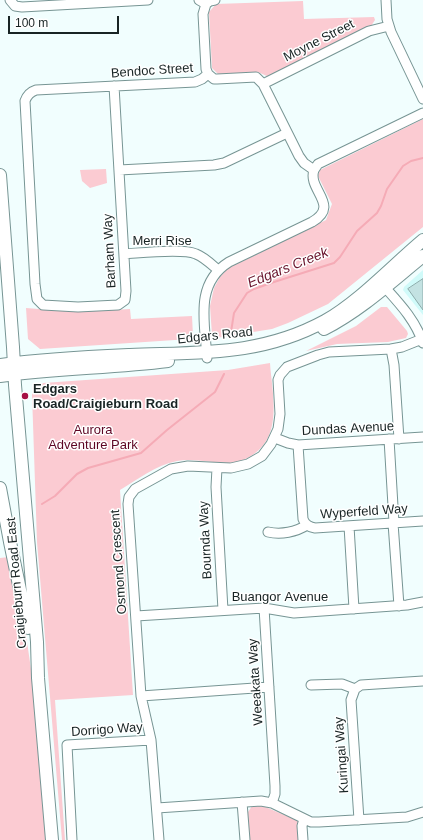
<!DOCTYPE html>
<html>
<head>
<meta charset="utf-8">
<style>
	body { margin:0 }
	#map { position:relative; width:423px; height:840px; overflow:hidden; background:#f1fefe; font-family:Arial,sans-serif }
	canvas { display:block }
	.scale { position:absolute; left:8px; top:16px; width:111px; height:18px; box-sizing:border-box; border:2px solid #182424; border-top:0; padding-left:5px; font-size:12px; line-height:14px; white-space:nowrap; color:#182424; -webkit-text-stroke:3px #fff; paint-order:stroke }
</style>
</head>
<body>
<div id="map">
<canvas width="423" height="840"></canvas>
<div class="scale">100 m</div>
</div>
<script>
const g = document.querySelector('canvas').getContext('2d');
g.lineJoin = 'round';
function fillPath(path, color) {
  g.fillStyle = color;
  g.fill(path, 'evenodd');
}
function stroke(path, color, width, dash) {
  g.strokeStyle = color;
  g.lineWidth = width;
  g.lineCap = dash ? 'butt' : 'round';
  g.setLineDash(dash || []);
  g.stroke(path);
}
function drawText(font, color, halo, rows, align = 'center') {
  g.font = font + ' Arial,sans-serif';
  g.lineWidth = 3;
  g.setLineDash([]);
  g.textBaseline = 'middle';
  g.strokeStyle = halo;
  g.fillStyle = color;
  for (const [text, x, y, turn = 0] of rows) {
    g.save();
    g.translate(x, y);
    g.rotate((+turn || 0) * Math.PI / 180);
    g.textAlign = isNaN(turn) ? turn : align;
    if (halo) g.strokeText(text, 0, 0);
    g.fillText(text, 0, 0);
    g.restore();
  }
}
fillPath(new Path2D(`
	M 423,270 L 423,315 L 403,290 L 404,287 Z`), '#d0faf9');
fillPath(new Path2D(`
	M 303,1 L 304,19 L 374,17 L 375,20 L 371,26 L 269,77 L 258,72 L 219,75 L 212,68 L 209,12 L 216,4 Z
	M 423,119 L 423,227 L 328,304 L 288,323 L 272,329 L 216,338 L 212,335 L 210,306 L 214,288 L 220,277 L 229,267 L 245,260 L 326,220 L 332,204 L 318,176 L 320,170 Z
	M 106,169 L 107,183 L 90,188 L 82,181 L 80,170 Z
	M 381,307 L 387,307 L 407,331 L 408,334 L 406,338 L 388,342 L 337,344 L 306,351 L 356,326 Z
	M 26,308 L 77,312 L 130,309 L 131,319 L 192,316 L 193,336 L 190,339 L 40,349 L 28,339 Z
	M 270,363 C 272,393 283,434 254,454 C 247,459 238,463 228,463 C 211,463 193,458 177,461 C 156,465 137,480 120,490 L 133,695 L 55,700 L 65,840 L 62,840 L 37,542 L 32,394 L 43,383 L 228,370 Z
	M 9,557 L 25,628 L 32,676 L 47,840 L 0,840 L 0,558 Z
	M 252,806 L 263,806 L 301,822 L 301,840 L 249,840 L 248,812 Z`), '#fbcbd2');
stroke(new Path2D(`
	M 231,332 L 234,313 L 247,293 L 254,289 L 274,282 L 334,263 L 340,257 L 357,231 L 377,213 L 381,206 L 387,189 L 403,166 L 411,161 L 423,158
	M 42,504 L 55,496 L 77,474 L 88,468 L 141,453 L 167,430 L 215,392 L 224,374`), '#f5abb6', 2);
const building = new Path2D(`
	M 423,279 L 423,310 L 408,289 Z`);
fillPath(building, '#c3e2e2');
stroke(building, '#8dabaa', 1);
const street = new Path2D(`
	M 10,0 L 15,6 L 22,7 L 148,0
	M 199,0 L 206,4 L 210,1 L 215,0
	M 386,0 L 387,19 L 391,32 L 423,99
	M 206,4 L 203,14 L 206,69 L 208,74
	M 263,84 L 369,31 L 389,26
	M 114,86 L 126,291 L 125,300 L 118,305 L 78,307 L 43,305 L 37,299 L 35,284 L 25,101 C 27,95 30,92 36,90 L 195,82 L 202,79 L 208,74 L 214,79 L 217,79 L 256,77 L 263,84 L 299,156 L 304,163 L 314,170 C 307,190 341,205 312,222 L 229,262 C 194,284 205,323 207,358
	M 119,170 L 214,165 L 224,163 L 287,133
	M 314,170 L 318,164 L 423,113
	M 124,254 C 141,253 182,248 196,254 C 204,257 211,264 218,270
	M 382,284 C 398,302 415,319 423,343
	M 391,349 L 394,365 L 399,439
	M 275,438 L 288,443 L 298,445 L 423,437
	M 389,439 L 394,523
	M 298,445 L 303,519 C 305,525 309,527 315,528 L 423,521
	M 217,468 L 216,487 L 223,610
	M 393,523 L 399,606
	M 349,526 L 354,609
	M 268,532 C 281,535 296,532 307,525
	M 264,608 L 275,786 L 275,794 L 272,803
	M 136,616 L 264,608 L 294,613 L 407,605 L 423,602
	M 311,685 L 342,684 L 355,689 L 361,685 L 423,681
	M 355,689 L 351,700 L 359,820
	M 141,696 L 269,687
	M 151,740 L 159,840
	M 242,802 L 245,840
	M 157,808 L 261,801 L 272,803 L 311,822 L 319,822 L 407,817 L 423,812
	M 72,840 L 67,745 L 151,740 L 141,696 L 140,681 L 128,504 L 129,497 L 135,489 L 171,469 L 188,466 L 231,468 L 248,464 L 262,456 L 271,444 L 278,429 L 280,414 L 278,380 L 280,375 L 287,367 L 318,355 L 329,352 L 391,349 L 402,347 L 422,339
	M 303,840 L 302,826 L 304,819`);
const secondary = new Path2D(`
	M 0,175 L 13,347 L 15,385 L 37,642 L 38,678 L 52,840
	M 324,329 C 361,310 391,282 423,256
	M 0,365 C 43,359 87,357 130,355 C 200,352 261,356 325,321 C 360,301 392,266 423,240
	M 0,376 C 56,368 112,368 168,361
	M 0,488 L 10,542 L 28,628`);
stroke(street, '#779594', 11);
stroke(secondary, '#779594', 14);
stroke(street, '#fff', 9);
stroke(secondary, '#fff', 12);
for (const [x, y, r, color] of [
	[25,396,4,"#a60f44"]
]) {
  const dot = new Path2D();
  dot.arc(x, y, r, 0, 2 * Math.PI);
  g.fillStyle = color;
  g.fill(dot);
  stroke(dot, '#fff', 1.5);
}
drawText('13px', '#182424', '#fff', [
	["Moyne Street",319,41,-27],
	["Bendoc Street",152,71,-4],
	["Merri Rise",162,241],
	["Barham Way",110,251,-93],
	["Edgars Road",215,336,-6],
	["Dundas Avenue",348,429,-3],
	["Wyperfeld Way",364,512,-4],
	["Bournda Way",206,540,-93],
	["Osmond Crescent",119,562,-94],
	["Craigieburn Road East",17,583,-95],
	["Buangor Avenue",280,597],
	["Weeakata Way",256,682,-94],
	["Dorrigo Way",107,730,-4],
	["Kuringai Way",342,755,-94]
]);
drawText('bold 13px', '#182424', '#fff', [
	["Edgars",33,389],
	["Road/Craigieburn Road",33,404]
], 'left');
drawText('13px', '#5d0523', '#fff', [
	["Aurora",93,430],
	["Adventure Park",93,445]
]);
drawText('italic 14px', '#6a162e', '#fff', [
	["Edgars Creek",288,268,-22]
]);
</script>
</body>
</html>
